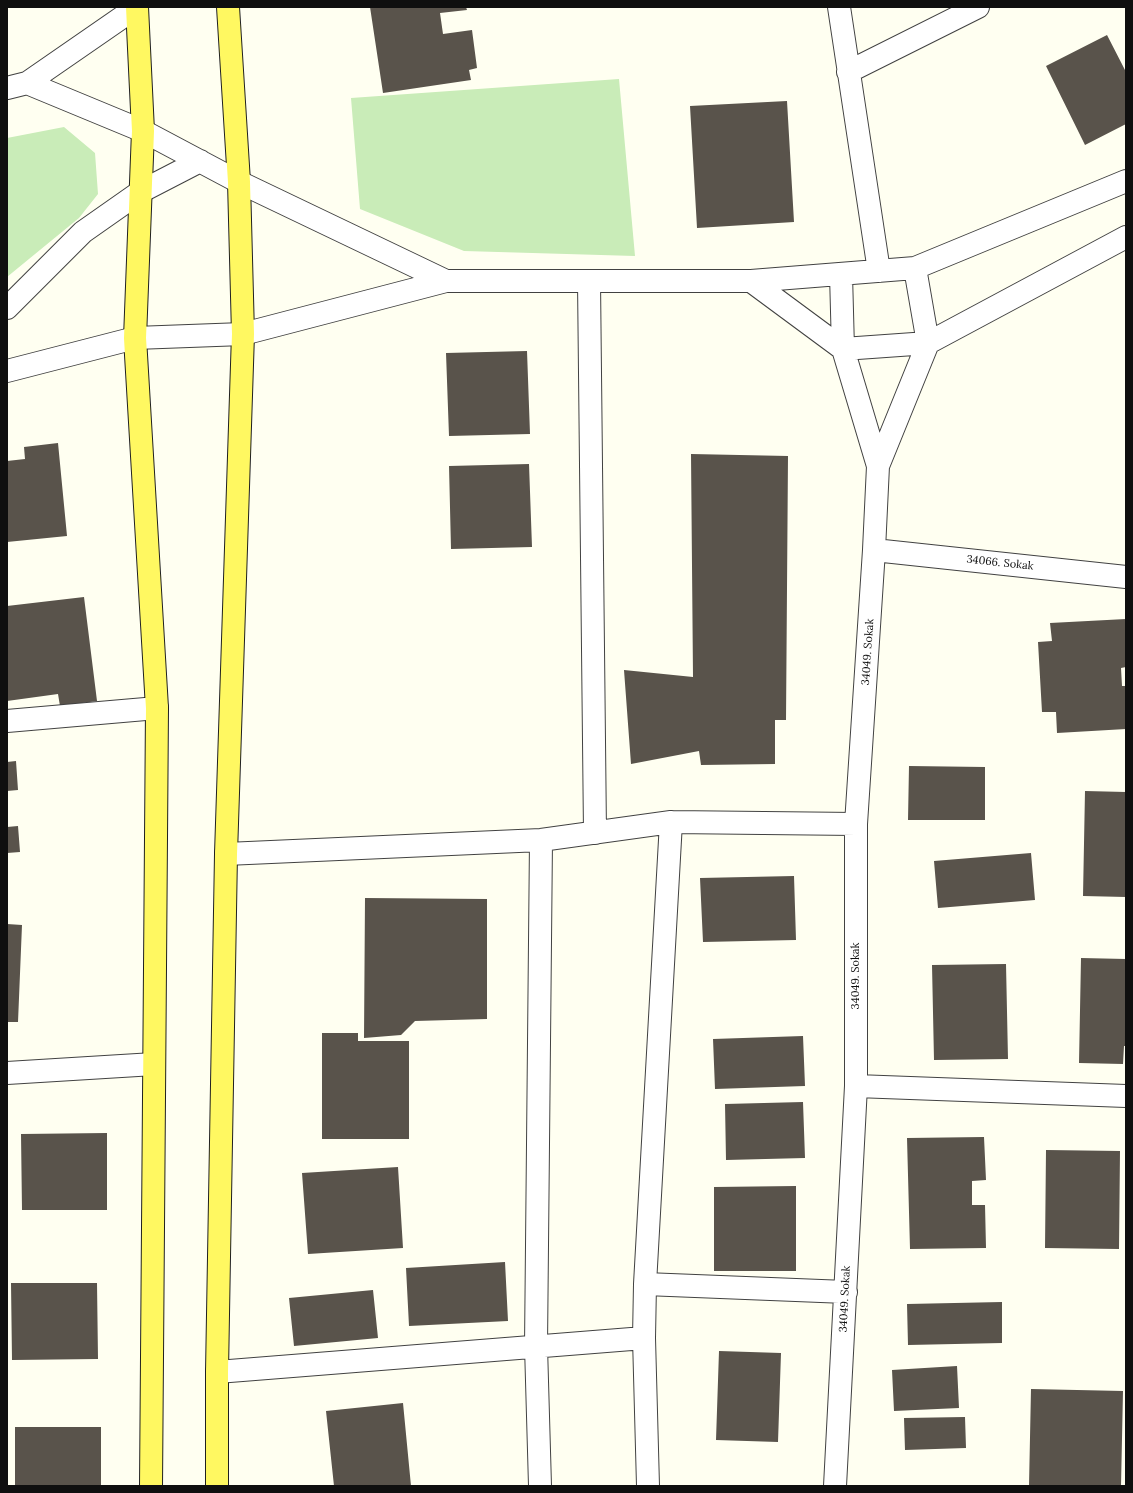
<!DOCTYPE html>
<html>
<head>
<meta charset="utf-8">
<style>
	body { margin:0 }
	#map { position:relative; width:1133px; height:1493px; overflow:hidden; background:#fffff1; font-family:Lora,serif }
	canvas { display:block }
	.frame { position:absolute; inset:0; border:8px solid #0f0f0f; pointer-events:none }
</style>
</head>
<body>
<div id="map">
<canvas width="1133" height="1493"></canvas>
<div class="frame"></div>
</div>
<script>
const g = document.querySelector('canvas').getContext('2d');
g.lineJoin = 'round';
function fillPath(path, color) {
  g.fillStyle = color;
  g.fill(path, 'evenodd');
}
function stroke(path, color, width, dash) {
  g.strokeStyle = color;
  g.lineWidth = width;
  g.lineCap = dash ? 'butt' : 'round';
  g.setLineDash(dash || []);
  g.stroke(path);
}
function drawText(font, color, halo, rows, align = 'center') {
  g.font = font + ' Lora,serif';
  g.lineWidth = 4;
  g.setLineDash([]);
  g.textBaseline = 'middle';
  g.strokeStyle = halo;
  g.fillStyle = color;
  for (const [text, x, y, turn = 0] of rows) {
    g.save();
    g.translate(x, y);
    g.rotate((+turn || 0) * Math.PI / 180);
    g.textAlign = isNaN(turn) ? turn : align;
    if (halo) g.strokeText(text, 0, 0);
    g.fillText(text, 0, 0);
    g.restore();
  }
}
fillPath(new Path2D(`
	M 619,79 L 635,256 L 464,251 L 360,209 L 351,98 Z
	M 64,127 L 95,153 L 98,194 L 79,218 L 7,277 L 7,138 Z`), '#c9ecb8');
fillPath(new Path2D(`
	M 370,7 L 466,7 L 467,10 L 440,13 L 443,34 L 472,30 L 477,68 L 469,70 L 471,80 L 383,93 Z
	M 1107,35 L 1126,72 L 1126,124 L 1085,145 L 1046,66 Z
	M 787,101 L 794,222 L 697,228 L 690,106 Z
	M 527,351 L 530,434 L 449,436 L 446,353 Z
	M 58,443 L 67,536 L 7,542 L 7,461 L 25,459 L 24,447 Z
	M 691,454 L 788,456 L 786,720 L 775,720 L 775,764 L 701,765 L 699,751 L 631,764 L 624,670 L 693,677 Z
	M 529,464 L 532,547 L 451,549 L 449,466 Z
	M 84,597 L 97,701 L 60,706 L 58,694 L 7,701 L 7,606 Z
	M 1126,619 L 1126,667 L 1121,668 L 1122,686 L 1126,686 L 1126,729 L 1057,733 L 1056,712 L 1042,712 L 1038,642 L 1052,641 L 1050,623 Z
	M 16,761 L 18,790 L 7,791 L 7,762 Z
	M 909,766 L 985,767 L 985,820 L 908,820 Z
	M 1085,791 L 1126,792 L 1126,897 L 1083,896 Z
	M 18,826 L 20,852 L 7,853 L 7,827 Z
	M 1031,853 L 1035,900 L 938,908 L 934,861 Z
	M 794,876 L 796,940 L 703,942 L 700,878 Z
	M 365,898 L 487,899 L 487,1019 L 415,1021 L 401,1035 L 364,1038 Z
	M 7,924 L 22,925 L 18,1022 L 7,1022 Z
	M 1081,958 L 1126,959 L 1126,1046 L 1124,1046 L 1123,1064 L 1079,1063 Z
	M 1006,964 L 1008,1059 L 934,1060 L 932,965 Z
	M 322,1033 L 358,1033 L 358,1041 L 409,1041 L 409,1139 L 322,1139 Z
	M 803,1036 L 805,1086 L 715,1089 L 713,1039 Z
	M 803,1102 L 805,1158 L 726,1160 L 725,1104 Z
	M 107,1133 L 107,1210 L 22,1210 L 21,1134 Z
	M 984,1137 L 986,1180 L 972,1181 L 972,1205 L 985,1205 L 986,1248 L 910,1249 L 907,1138 Z
	M 1046,1150 L 1120,1151 L 1119,1249 L 1045,1248 Z
	M 398,1167 L 403,1248 L 308,1254 L 302,1173 Z
	M 796,1186 L 796,1271 L 714,1271 L 714,1187 Z
	M 505,1262 L 508,1321 L 409,1326 L 406,1268 Z
	M 11,1283 L 97,1283 L 98,1359 L 12,1360 Z
	M 373,1290 L 378,1338 L 294,1346 L 289,1298 Z
	M 1002,1302 L 1002,1343 L 908,1345 L 907,1304 Z
	M 719,1351 L 781,1353 L 778,1442 L 716,1440 Z
	M 957,1366 L 959,1408 L 894,1411 L 892,1370 Z
	M 1031,1389 L 1123,1391 L 1121,1486 L 1029,1486 Z
	M 403,1403 L 411,1486 L 334,1486 L 326,1411 Z
	M 965,1417 L 966,1448 L 905,1450 L 904,1418 Z
	M 15,1427 L 101,1427 L 101,1486 L 15,1486 Z`), '#59534b');
const minor = new Path2D(`
	M 839,7 L 879,271
	M 848,72 L 978,7
	M 27,83 L 143,131 L 239,182 L 446,281
	M 7,88 L 27,83 L 137,7
	M 589,281 L 595,833
	M 751,281 L 843,349 L 928,343 L 1126,237
	M 7,308 L 83,232 L 140,192 L 200,161
	M 7,371 L 135,338 L 243,334 L 446,281 L 751,281 L 915,268 L 1126,181
	M 878,466 L 928,343 L 915,268
	M 874,550 L 1126,577
	M 7,721 L 157,708
	M 226,854 L 541,840 L 671,822 L 856,824
	M 7,1073 L 154,1064
	M 856,1086 L 1126,1096
	M 645,1284 L 846,1292
	M 217,1372 L 644,1338
	M 540,1486 L 536,1346 L 541,840
	M 648,1486 L 644,1338 L 645,1284 L 671,822
	M 835,1486 L 856,1086 L 856,824 L 874,550 L 878,466 L 843,349 L 841,274`);
const major = new Path2D(`
	M 137,7 L 143,131 L 135,338 L 157,708 L 151,1486
	M 217,1486 L 217,1372 L 226,854 L 243,334 L 239,182 L 228,7`);
stroke(minor, '#424242', 24);
stroke(major, '#202020', 24);
stroke(minor, '#fff', 22);
stroke(major, '#fff861', 22);
drawText('11px', '#0f0f0f', '#fff', [
	["34066. Sokak",1000,563,6],
	["34049. Sokak",868,652,-86],
	["34049. Sokak",856,976,-90],
	["34049. Sokak",845,1299,-87]
]);
</script>
</body>
</html>
